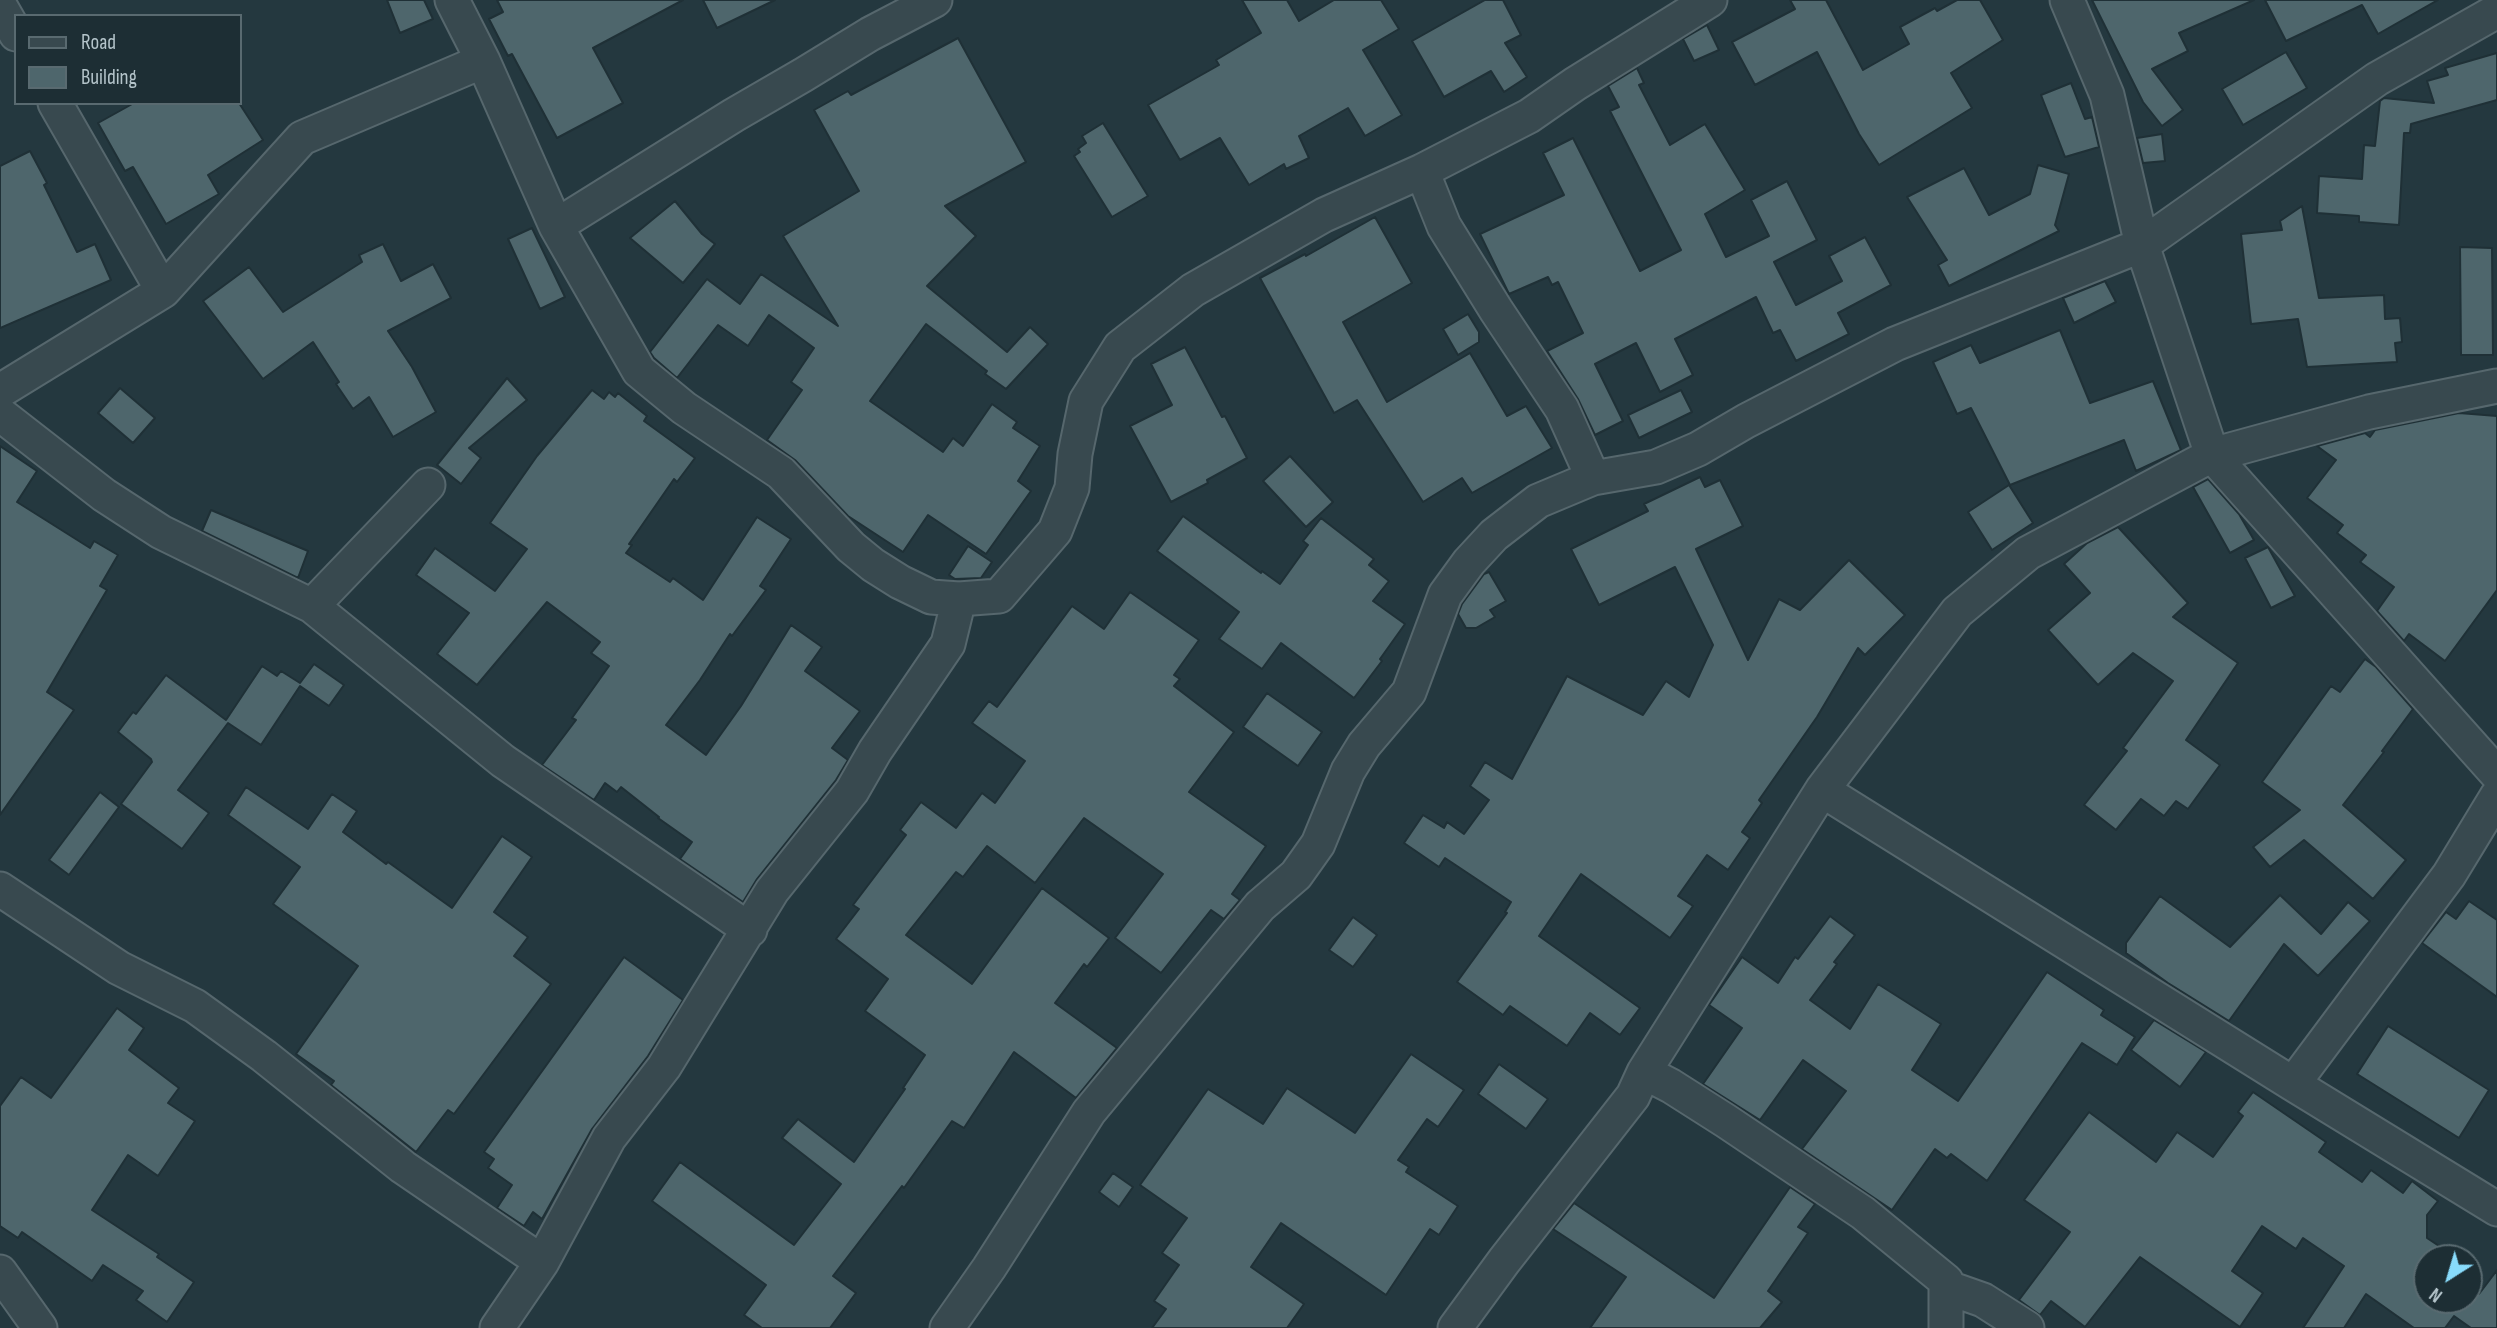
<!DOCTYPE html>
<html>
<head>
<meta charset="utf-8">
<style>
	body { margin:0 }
	#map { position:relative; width:2497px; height:1328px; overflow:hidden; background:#24383f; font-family:"Sofia Sans Condensed",sans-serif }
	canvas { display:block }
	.legend { position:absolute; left:14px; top:14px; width:228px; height:91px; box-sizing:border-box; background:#1d2e34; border:2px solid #596a70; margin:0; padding:9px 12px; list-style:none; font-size:21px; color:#b4c4ca }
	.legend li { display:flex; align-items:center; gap:14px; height:35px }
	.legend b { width:35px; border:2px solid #596a70 }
	.north { position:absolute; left:2413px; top:1244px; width:70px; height:70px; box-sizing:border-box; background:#1d2e34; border:2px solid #596a70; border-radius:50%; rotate:217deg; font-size:19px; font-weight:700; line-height:28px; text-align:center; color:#b4c4ca }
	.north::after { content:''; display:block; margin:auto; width:24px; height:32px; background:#88dbfb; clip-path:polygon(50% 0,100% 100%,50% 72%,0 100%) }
</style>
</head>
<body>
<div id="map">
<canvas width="2497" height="1328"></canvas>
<ul class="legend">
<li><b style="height:9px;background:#38494f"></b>Road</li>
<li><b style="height:19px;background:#4e666c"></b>Building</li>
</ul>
<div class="north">N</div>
</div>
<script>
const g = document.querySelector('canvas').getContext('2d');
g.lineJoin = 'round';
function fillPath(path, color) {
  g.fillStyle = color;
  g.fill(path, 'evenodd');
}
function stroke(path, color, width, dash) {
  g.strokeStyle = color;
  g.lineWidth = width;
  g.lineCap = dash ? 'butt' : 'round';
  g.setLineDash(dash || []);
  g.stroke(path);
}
const building = new Path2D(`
	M 387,0 L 424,0 L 433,19 L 400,33 Z
	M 497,0 L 683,0 L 593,48 L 623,103 L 557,138 L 512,54 L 508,56 L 489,19 L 503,12 Z
	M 703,0 L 775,0 L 717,28 Z
	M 1242,0 L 1287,0 L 1299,21 L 1334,0 L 1381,0 L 1399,29 L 1363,50 L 1402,115 L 1365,136 L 1348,108 L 1299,136 L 1309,158 L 1286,169 L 1284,164 L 1249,185 L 1220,138 L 1180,160 L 1148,105 L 1219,65 L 1216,60 L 1261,33 Z
	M 1485,0 L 1503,0 L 1521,35 L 1505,43 L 1527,77 L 1504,92 L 1491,71 L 1444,97 L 1412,41 Z
	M 1790,0 L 1826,0 L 1863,70 L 1909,44 L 1900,27 L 1935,8 L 1937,11 L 1957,0 L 1980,0 L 2003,40 L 1951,73 L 1972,108 L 1879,165 L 1859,134 L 1817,52 L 1755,85 L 1732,42 L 1795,9 Z
	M 2092,0 L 2254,0 L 2179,33 L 2188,51 L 2152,69 L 2183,110 L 2162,126 L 2143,102 Z
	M 2265,0 L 2438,0 L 2378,34 L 2362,5 L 2286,41 Z
	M 1707,25 L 1719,50 L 1694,61 L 1683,39 Z
	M 958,38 L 1026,162 L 945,206 L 976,236 L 927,286 L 1007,352 L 1030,327 L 1048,344 L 1006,389 L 985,374 L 987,371 L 926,324 L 870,401 L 943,452 L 953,438 L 963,446 L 992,404 L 1017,422 L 1013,428 L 1040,446 L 1018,481 L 1031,491 L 986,554 L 928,515 L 903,552 L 848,516 L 795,460 L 767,440 L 802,390 L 791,382 L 814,348 L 769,315 L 748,346 L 718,325 L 677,378 L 654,358 L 650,352 L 707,279 L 740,304 L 761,274 L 838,326 L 783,236 L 859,191 L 814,110 L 848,91 L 851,95 Z
	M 2286,52 L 2307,88 L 2243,125 L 2222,89 Z
	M 2497,53 L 2497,100 L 2411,124 L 2410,133 L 2404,133 L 2399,225 L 2359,222 L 2359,216 L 2317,213 L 2319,176 L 2362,179 L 2364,145 L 2375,146 L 2380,101 L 2384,98 L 2434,103 L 2427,81 L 2448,75 L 2445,68 Z
	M 1637,68 L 1644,83 L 1639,85 L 1670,145 L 1705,124 L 1745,190 L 1705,214 L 1726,257 L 1769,236 L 1751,200 L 1787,181 L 1817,240 L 1774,262 L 1796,305 L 1842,281 L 1829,256 L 1865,237 L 1891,285 L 1838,313 L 1849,334 L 1796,361 L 1780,330 L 1773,333 L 1756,297 L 1675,339 L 1693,375 L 1660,392 L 1636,343 L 1595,364 L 1623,421 L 1595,435 L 1578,399 L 1547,351 L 1583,333 L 1558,282 L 1552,285 L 1548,277 L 1509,294 L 1480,234 L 1564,195 L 1543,153 L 1573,138 L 1640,271 L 1681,250 L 1610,111 L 1619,107 L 1608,86 Z
	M 2071,83 L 2085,119 L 2092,117 L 2099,147 L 2065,157 L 2041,95 Z
	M 134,103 L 239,103 L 263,140 L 208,175 L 219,194 L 166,224 L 133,167 L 125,171 L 98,123 Z
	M 1103,123 L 1148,196 L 1112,217 L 1074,156 L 1080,152 L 1078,149 L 1086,143 L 1082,136 Z
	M 2162,134 L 2165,161 L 2143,163 L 2137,138 Z
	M 30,151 L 47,183 L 44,185 L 77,252 L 95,244 L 111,280 L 0,328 L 0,166 Z
	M 2038,165 L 2069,174 L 2055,225 L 2059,231 L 1949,286 L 1938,265 L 1947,260 L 1907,197 L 1964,168 L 1989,215 L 2030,194 Z
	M 675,201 L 702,234 L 715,244 L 683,283 L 630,238 Z
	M 2302,206 L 2319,298 L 2384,295 L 2385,319 L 2400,318 L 2402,342 L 2395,343 L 2397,362 L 2307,367 L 2298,319 L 2251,324 L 2241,234 L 2282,230 L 2280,221 Z
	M 1375,217 L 1412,283 L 1343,322 L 1387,402 L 1470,353 L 1507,416 L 1526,406 L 1552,448 L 1472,493 L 1462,478 L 1423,502 L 1357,400 L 1334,413 L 1260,278 L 1305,254 L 1306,256 Z
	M 532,228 L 565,297 L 540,309 L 508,239 Z
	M 383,244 L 401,281 L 433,264 L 451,298 L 388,331 L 412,367 L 436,412 L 393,437 L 369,397 L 353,409 L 336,384 L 339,382 L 313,342 L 263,379 L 203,301 L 249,267 L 283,312 L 362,262 L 359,255 Z
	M 2460,247 L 2492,248 L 2493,355 L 2461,355 Z
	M 2105,281 L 2116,302 L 2074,323 L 2063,298 Z
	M 1468,314 L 1479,332 L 1479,342 L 1458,355 L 1443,329 Z
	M 2060,330 L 2090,403 L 2153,381 L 2181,450 L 2136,471 L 2124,440 L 2010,485 L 1971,408 L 1957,414 L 1933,362 L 1971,345 L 1980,363 Z
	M 1185,347 L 1222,417 L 1225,416 L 1247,458 L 1207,480 L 1208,483 L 1171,502 L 1130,426 L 1172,405 L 1151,364 Z
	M 507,378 L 527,400 L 469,448 L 481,458 L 461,484 L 437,465 Z
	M 120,388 L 155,418 L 133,443 L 98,413 Z
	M 592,390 L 604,399 L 609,392 L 615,397 L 618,393 L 647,416 L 644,421 L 695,458 L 677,482 L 674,479 L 629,544 L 632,545 L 626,553 L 670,582 L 673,578 L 703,600 L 757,517 L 791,539 L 760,586 L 766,590 L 732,636 L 730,634 L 700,680 L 666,725 L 706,755 L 741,706 L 791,625 L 822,647 L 805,671 L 860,711 L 832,748 L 848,760 L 836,780 L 757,879 L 743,902 L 680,859 L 692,842 L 658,818 L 659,817 L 621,787 L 617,792 L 605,783 L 594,800 L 542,765 L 576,720 L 572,718 L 609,666 L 591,653 L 600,642 L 547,602 L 477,685 L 437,654 L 469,613 L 416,575 L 435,548 L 495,591 L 527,549 L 490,523 L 537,456 Z
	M 1681,390 L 1692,412 L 1639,438 L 1628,415 Z
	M 2459,413 L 2497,416 L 2497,590 L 2445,661 L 2409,634 L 2404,641 L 2377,611 L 2394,587 L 2360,562 L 2366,555 L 2337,533 L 2343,525 L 2307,498 L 2336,460 L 2317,446 L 2365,433 L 2370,437 L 2375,430 Z
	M 0,446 L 37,471 L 17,502 L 90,548 L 94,541 L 118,555 L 100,586 L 107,590 L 47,692 L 74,710 L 0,815 Z
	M 1290,456 L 1333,502 L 1306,527 L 1263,481 Z
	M 1700,477 L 1705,487 L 1720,480 L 1743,526 L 1696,549 L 1748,660 L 1779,599 L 1800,610 L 1849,560 L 1905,615 L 1865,655 L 1858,648 L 1817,717 L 1759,800 L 1762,803 L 1742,832 L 1750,838 L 1728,870 L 1707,855 L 1678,896 L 1693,906 L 1670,938 L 1581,874 L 1539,936 L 1640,1008 L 1620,1035 L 1590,1013 L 1567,1046 L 1510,1006 L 1503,1015 L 1457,982 L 1507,913 L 1505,912 L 1511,902 L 1445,858 L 1439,867 L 1404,843 L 1423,815 L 1444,828 L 1447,822 L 1464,834 L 1489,800 L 1470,786 L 1485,762 L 1512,779 L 1567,676 L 1643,715 L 1666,681 L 1689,697 L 1713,645 L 1675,567 L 1599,605 L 1571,549 L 1648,511 L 1644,504 Z
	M 2208,479 L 2239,514 L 2254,540 L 2230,553 L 2193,487 Z
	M 2009,485 L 2033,523 L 1992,550 L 1968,512 Z
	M 211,510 L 308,551 L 298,578 L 202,531 Z
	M 1183,516 L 1261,573 L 1262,571 L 1280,584 L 1308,545 L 1303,541 L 1321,518 L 1374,559 L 1369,565 L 1389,581 L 1373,601 L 1405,624 L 1380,659 L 1382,661 L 1354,698 L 1281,643 L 1262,669 L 1219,639 L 1239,612 L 1157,551 Z
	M 2118,527 L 2188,603 L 2173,617 L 2238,663 L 2186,740 L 2220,765 L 2188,809 L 2176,801 L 2164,816 L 2141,799 L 2116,830 L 2084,805 L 2127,751 L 2123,748 L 2173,681 L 2133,653 L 2098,685 L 2048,630 L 2090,593 L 2064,564 L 2087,543 Z
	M 968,546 L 992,562 L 981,578 L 955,579 L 949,575 Z
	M 2268,547 L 2295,596 L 2271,608 L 2245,558 Z
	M 1489,572 L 1506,601 L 1490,610 L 1495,617 L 1476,628 L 1466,628 L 1458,614 L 1462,604 L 1484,574 Z
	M 1130,592 L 1199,640 L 1174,675 L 1180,679 L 1174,686 L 1234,732 L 1189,792 L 1266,846 L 1232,894 L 1240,900 L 1224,919 L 1211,910 L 1161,973 L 1115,938 L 1163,874 L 1084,818 L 1035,883 L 987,846 L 963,877 L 956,872 L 906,935 L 972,984 L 1042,888 L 1109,938 L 1087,967 L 1084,964 L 1055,1003 L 1117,1048 L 1076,1098 L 1014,1052 L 964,1128 L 952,1121 L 904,1188 L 902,1186 L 833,1276 L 856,1293 L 830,1328 L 762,1328 L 744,1315 L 766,1285 L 652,1201 L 680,1162 L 794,1245 L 841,1184 L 782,1138 L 798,1119 L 854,1162 L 905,1089 L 903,1088 L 925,1055 L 865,1011 L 888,979 L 836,939 L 859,909 L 853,905 L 906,835 L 900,830 L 921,802 L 956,828 L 982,793 L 995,803 L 1025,761 L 972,723 L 989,701 L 997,707 L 1072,606 L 1104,629 Z
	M 2365,659 L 2376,667 L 2413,709 L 2382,751 L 2384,752 L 2343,805 L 2406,860 L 2373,899 L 2304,840 L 2270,867 L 2253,847 L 2300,810 L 2262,782 L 2331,686 L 2340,692 Z
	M 314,664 L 344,685 L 329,706 L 300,686 L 261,745 L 228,723 L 178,790 L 209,813 L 182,849 L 121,804 L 152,762 L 151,759 L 118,732 L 133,712 L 136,714 L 166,675 L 226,720 L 262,666 L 277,676 L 281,671 L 300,683 Z
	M 1267,693 L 1322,732 L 1298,766 L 1243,727 Z
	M 246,787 L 308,829 L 332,794 L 357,811 L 343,832 L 386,864 L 388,862 L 452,908 L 502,836 L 532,857 L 494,912 L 528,937 L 514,956 L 551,984 L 454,1114 L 448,1110 L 416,1152 L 331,1085 L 334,1081 L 296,1054 L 358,966 L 273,904 L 300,867 L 228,815 Z
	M 100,792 L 119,807 L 69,875 L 49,860 Z
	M 2280,895 L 2321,934 L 2348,902 L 2370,921 L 2318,976 L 2284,944 L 2229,1021 L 2168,983 L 2126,953 L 2126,943 L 2160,896 L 2230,947 Z
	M 2469,901 L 2497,920 L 2497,997 L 2422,943 L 2446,912 L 2456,919 Z
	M 1830,916 L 1855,935 L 1834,962 L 1837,964 L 1810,1000 L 1850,1029 L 1878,984 L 1941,1024 L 1912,1070 L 1958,1101 L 2047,972 L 2104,1010 L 2101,1015 L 2135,1037 L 2117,1065 L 2082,1043 L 1987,1181 L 1951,1154 L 1947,1158 L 1935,1149 L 1892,1210 L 1802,1149 L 1846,1091 L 1803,1060 L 1760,1120 L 1703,1084 L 1742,1028 L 1709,1005 L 1742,957 L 1778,983 L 1795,957 L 1798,959 Z
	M 1353,917 L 1377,935 L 1353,967 L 1329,950 Z
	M 624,957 L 683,1000 L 648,1056 L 592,1129 L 542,1219 L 533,1212 L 524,1226 L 497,1208 L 512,1185 L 488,1168 L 494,1159 L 484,1152 Z
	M 117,1008 L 144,1028 L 129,1050 L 179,1088 L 168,1103 L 195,1121 L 158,1176 L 128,1155 L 92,1210 L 159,1254 L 157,1257 L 194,1282 L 167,1322 L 136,1300 L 143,1291 L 103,1265 L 92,1281 L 22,1232 L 18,1238 L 0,1226 L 0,1106 L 21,1077 L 51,1098 Z
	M 2154,1020 L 2206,1052 L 2180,1087 L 2131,1050 Z
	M 2388,1026 L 2489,1090 L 2459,1138 L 2357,1074 Z
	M 1411,1054 L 1464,1090 L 1438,1127 L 1427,1119 L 1398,1160 L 1409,1167 L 1406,1172 L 1458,1206 L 1439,1235 L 1430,1229 L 1386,1295 L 1281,1223 L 1251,1267 L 1304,1304 L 1287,1328 L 1152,1328 L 1166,1309 L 1154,1301 L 1179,1265 L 1162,1253 L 1187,1218 L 1140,1185 L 1208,1089 L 1263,1124 L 1287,1088 L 1355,1133 Z
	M 1499,1064 L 1548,1099 L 1526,1129 L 1478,1094 Z
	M 2253,1092 L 2326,1142 L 2319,1152 L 2362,1182 L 2371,1170 L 2403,1193 L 2412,1181 L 2438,1201 L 2427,1215 L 2427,1238 L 2448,1252 L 2444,1258 L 2427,1258 L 2427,1300 L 2469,1300 L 2469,1287 L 2479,1294 L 2497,1270 L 2497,1328 L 2471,1328 L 2454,1316 L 2445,1328 L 2414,1328 L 2366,1294 L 2344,1328 L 2303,1328 L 2344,1266 L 2303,1238 L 2296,1249 L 2262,1226 L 2232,1271 L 2263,1293 L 2240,1327 L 2140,1257 L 2085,1327 L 2051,1301 L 2040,1315 L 2019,1300 L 2070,1232 L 2024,1200 L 2089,1112 L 2156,1162 L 2177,1132 L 2213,1157 L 2243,1116 L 2238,1112 Z
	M 1113,1173 L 1133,1187 L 1119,1207 L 1099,1192 Z
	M 1790,1187 L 1815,1204 L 1798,1227 L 1808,1233 L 1768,1291 L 1782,1302 L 1760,1328 L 1590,1328 L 1626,1277 L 1553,1229 L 1574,1203 L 1714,1298 Z`);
fillPath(building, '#4e666c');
stroke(building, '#1f3036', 2);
const minor = new Path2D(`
	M 452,0 L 483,61 L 556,226 L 639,371 L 684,408 L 781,473 L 851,547 L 873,565 L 900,582 L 931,597 L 959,599 L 999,596 L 1055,531 L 1072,488 L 1075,454 L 1086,401 L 1120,347 L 1193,290 L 1324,215 L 1422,171 L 1529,116 L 1575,84 L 1710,0
	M 2067,0 L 2107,95 L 2142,245 L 2212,455 L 2497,774
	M 0,6 L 16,34
	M 55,103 L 163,291
	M 1422,171 L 1444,226 L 1496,310 L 1562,409 L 1593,478
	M 556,226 L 734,115 L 803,75 L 870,34 L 935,0
	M 0,391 L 163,291 L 302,138 L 483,61
	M 0,414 L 104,495 L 161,532 L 312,606 L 503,761 L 750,930
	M 312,606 L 428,485
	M 1822,790 L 2293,1084 L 2497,1209
	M 0,889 L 119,968 L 195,1006 L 264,1056 L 403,1167 L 542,1262
	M 1644,1072 L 1822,790 L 1957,612 L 2028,553 L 2212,455 L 2369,412 L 2497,386
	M 2293,1084 L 2449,875 L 2497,796
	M 0,1272 L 40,1328
	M 1946,1287 L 1983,1300 L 2027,1328
	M 497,1328 L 542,1262 L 609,1138 L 664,1067 L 772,891 L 852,791 L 875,751 L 948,644 L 959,599
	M 947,1328 L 989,1268 L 1089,1112 L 1260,906 L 1296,875 L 1318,844 L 1348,771 L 1364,745 L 1409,692 L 1445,595 L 1469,562 L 1494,535 L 1538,501 L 1593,478 L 1656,467 L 1698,449 L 1746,421 L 1895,344 L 2142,245 L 2377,79 L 2497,11
	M 1455,1328 L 1504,1261 L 1633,1096 L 1644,1072 L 1671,1086 L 1726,1121 L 1863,1213 L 1946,1281 L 1946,1328`);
stroke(minor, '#56676d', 37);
stroke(minor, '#38494f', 33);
</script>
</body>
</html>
